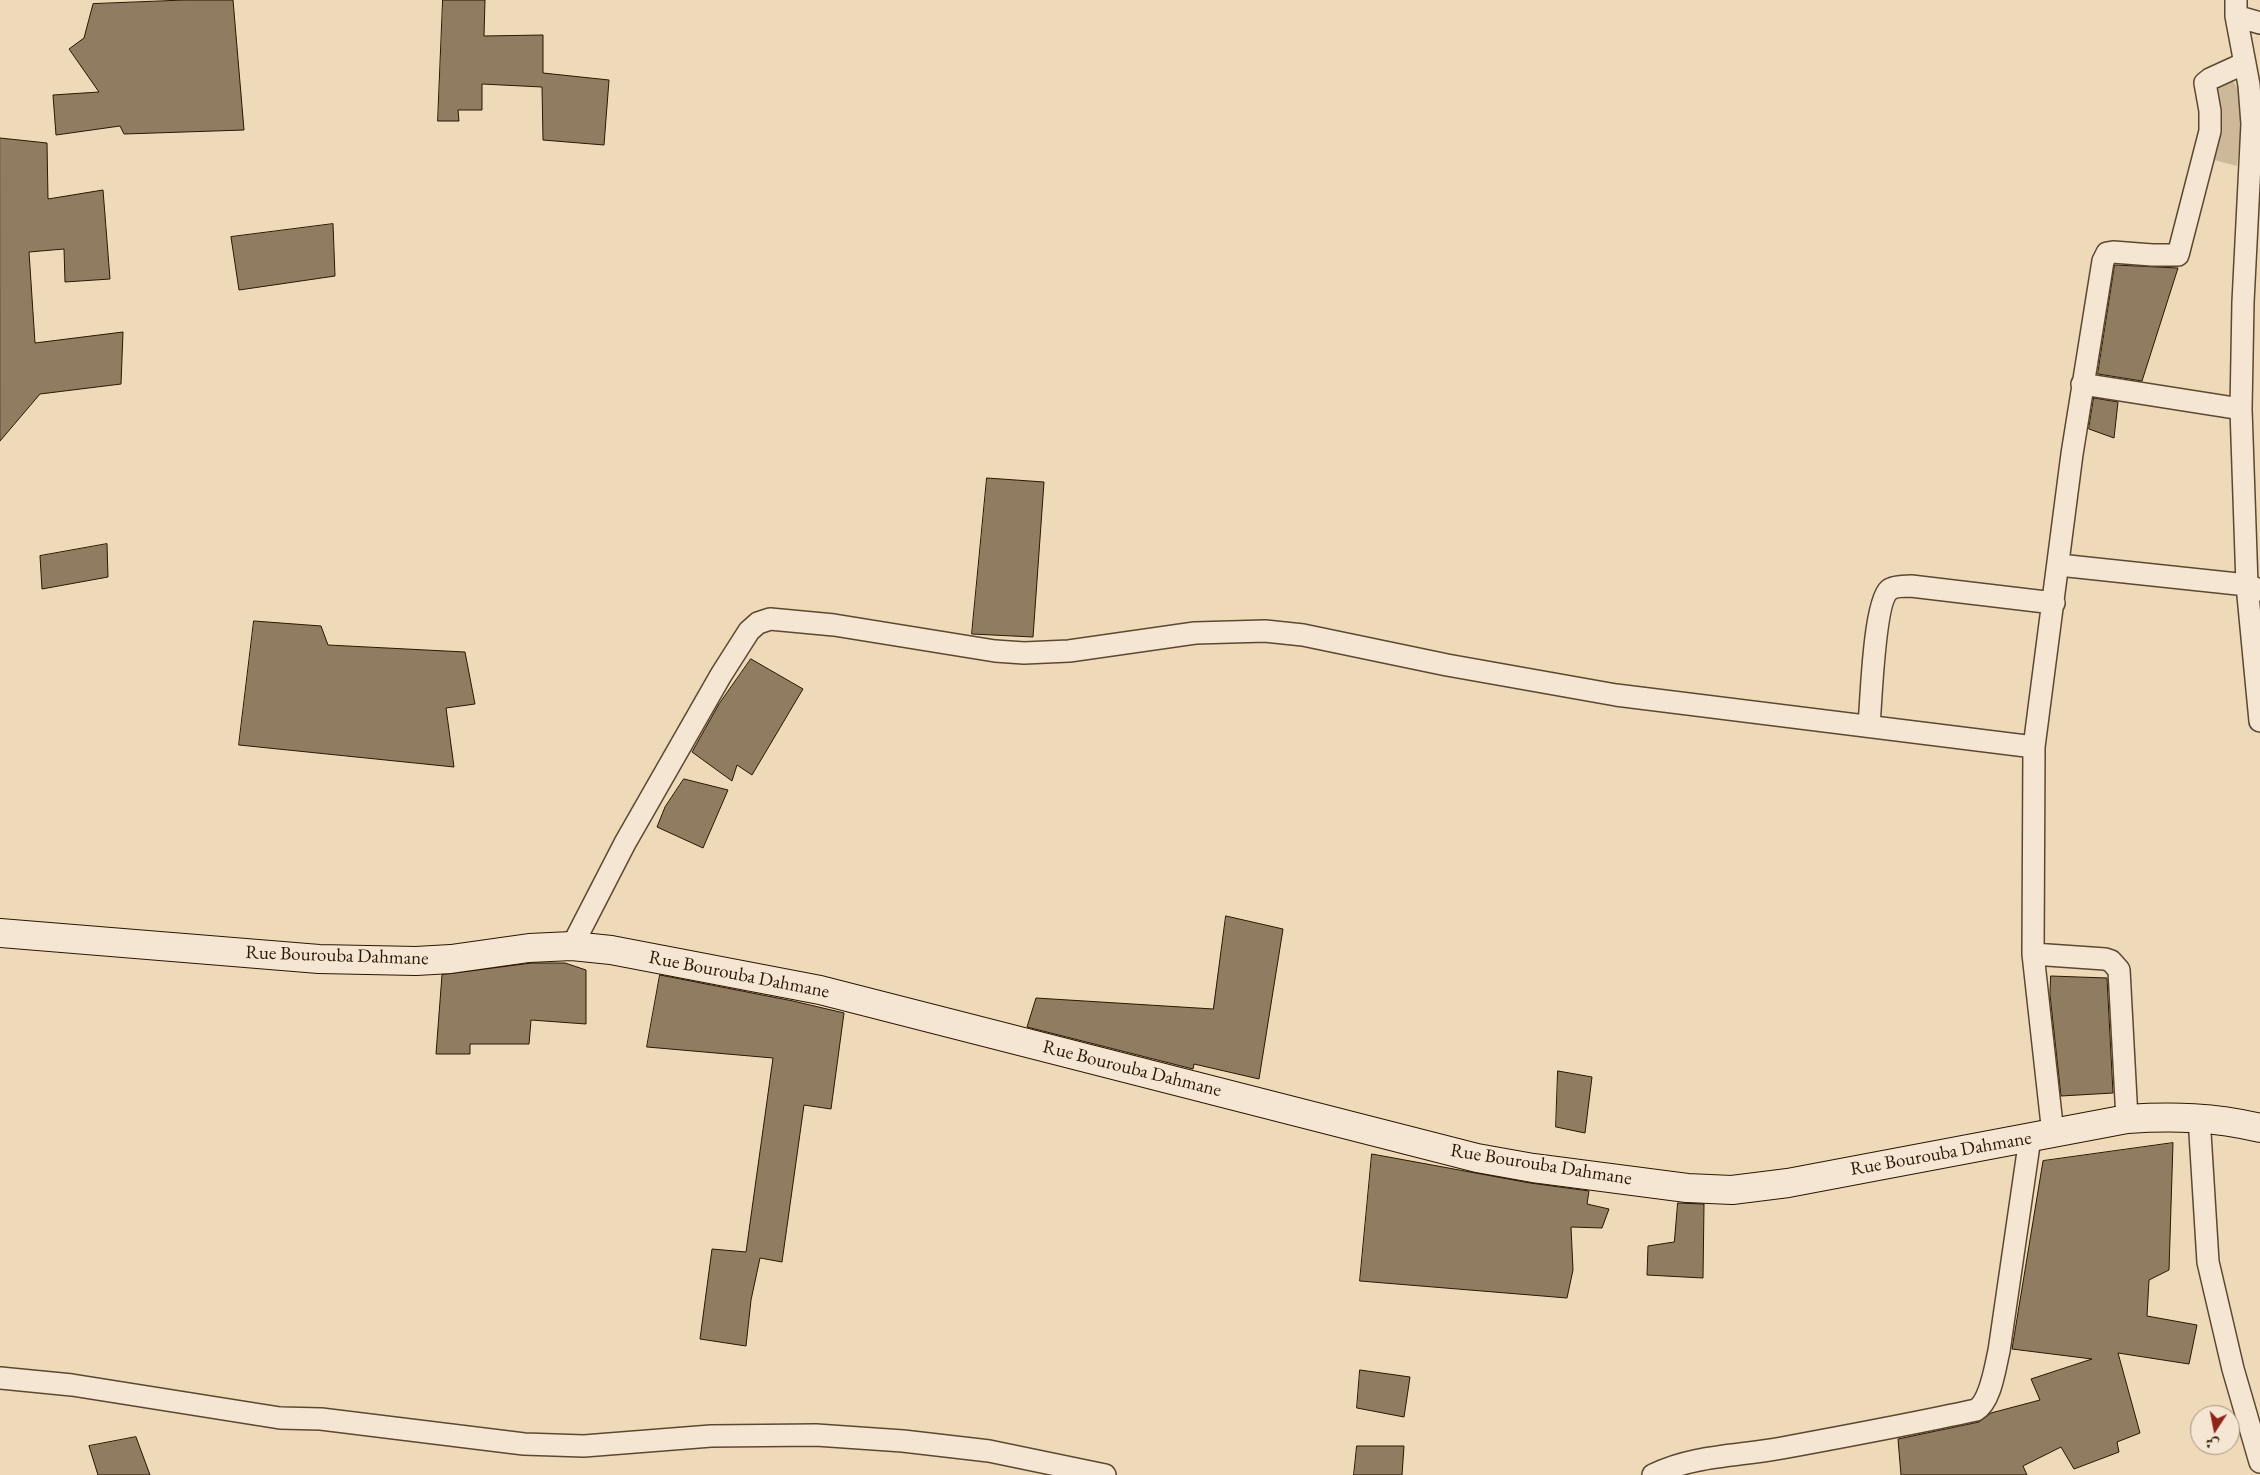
<!DOCTYPE html>
<html>
<head>
<meta charset="utf-8">
<style>
	body { margin:0 }
	#map { position:relative; width:2260px; height:1475px; overflow:hidden; background:#eed9b9; font-family:"EB Garamond",Amiri,serif }
	canvas { display:block }
	.north { position:absolute; left:2190px; top:1405px; width:50px; height:50px; box-sizing:border-box; background:#f4e6d2; border:1px solid #a4937f; border-radius:50%; rotate:191deg; font-size:14px; font-weight:700; line-height:20px; text-align:center; color:#2b1702 }
	.north::after { content:''; display:block; margin:auto; width:18px; height:22px; background:#8f2418; clip-path:polygon(50% 0,100% 100%,50% 72%,0 100%) }
</style>
</head>
<body>
<div id="map">
<canvas width="2260" height="1475"></canvas>
<div class="north">ش</div>
</div>
<script>
const g = document.querySelector('canvas').getContext('2d');
g.lineJoin = 'round';
function fillPath(path, color) {
  g.fillStyle = color;
  g.fill(path, 'evenodd');
}
function stroke(path, color, width, dash) {
  g.strokeStyle = color;
  g.lineWidth = width;
  g.lineCap = dash ? 'butt' : 'round';
  g.setLineDash(dash || []);
  g.stroke(path);
}
function drawText(font, color, halo, rows, align = 'center') {
  g.font = font + ' "EB Garamond",serif';
  g.lineWidth = 4;
  g.setLineDash([]);
  g.textBaseline = 'middle';
  g.strokeStyle = halo;
  g.fillStyle = color;
  for (const [text, x, y, turn = 0] of rows) {
    g.save();
    g.translate(x, y);
    g.rotate((+turn || 0) * Math.PI / 180);
    g.textAlign = isNaN(turn) ? turn : align;
    if (halo) g.strokeText(text, 0, 0);
    g.fillText(text, 0, 0);
    g.restore();
  }
}
fillPath(new Path2D(`
	M 2233,81 L 2244,97 L 2237,166 L 2210,159 L 2210,91 Z`), '#cdb89a');
const building = new Path2D(`
	M 185,0 L 233,0 L 244,130 L 124,134 L 120,126 L 56,135 L 53,95 L 99,92 L 69,49 L 84,38 L 93,4 Z
	M 443,0 L 485,0 L 484,36 L 543,35 L 543,73 L 609,80 L 604,145 L 543,140 L 542,87 L 482,84 L 482,110 L 458,110 L 459,121 L 438,121 Z
	M 0,138 L 47,143 L 48,199 L 103,190 L 110,279 L 65,282 L 64,249 L 29,252 L 35,343 L 123,332 L 121,384 L 40,394 L 0,441 Z
	M 333,224 L 335,276 L 239,290 L 231,237 Z
	M 2115,265 L 2178,268 L 2142,381 L 2098,374 Z
	M 2094,398 L 2118,402 L 2114,438 L 2089,429 Z
	M 987,478 L 1044,482 L 1033,637 L 972,634 Z
	M 107,544 L 108,577 L 42,589 L 40,556 Z
	M 254,621 L 321,626 L 328,645 L 465,652 L 475,704 L 446,708 L 454,767 L 239,745 Z
	M 751,659 L 803,689 L 752,775 L 737,765 L 732,781 L 692,752 L 719,704 Z
	M 684,779 L 728,790 L 703,848 L 657,827 L 665,807 Z
	M 1226,916 L 1283,929 L 1259,1079 L 1194,1064 L 1193,1069 L 1189,1068 L 1027,1027 L 1036,998 L 1213,1009 Z
	M 532,963 L 565,963 L 586,970 L 586,1024 L 531,1020 L 529,1044 L 470,1044 L 470,1054 L 436,1054 L 442,975 Z
	M 660,975 L 793,1001 L 844,1013 L 831,1109 L 804,1105 L 782,1262 L 760,1258 L 751,1300 L 746,1346 L 700,1339 L 712,1249 L 746,1252 L 773,1058 L 647,1047 Z
	M 2051,976 L 2107,978 L 2113,1093 L 2061,1096 L 2050,995 Z
	M 1558,1071 L 1592,1077 L 1585,1133 L 1556,1127 Z
	M 2173,1143 L 2169,1270 L 2149,1280 L 2147,1316 L 2197,1325 L 2189,1364 L 2118,1353 L 2140,1433 L 2117,1442 L 2119,1452 L 2074,1469 L 2061,1447 L 2023,1466 L 2027,1475 L 1901,1475 L 1898,1439 L 1979,1422 L 1991,1413 L 2040,1400 L 2031,1379 L 2092,1359 L 2012,1349 L 2043,1161 Z
	M 1372,1154 L 1530,1183 L 1589,1191 L 1587,1204 L 1609,1209 L 1602,1228 L 1571,1227 L 1573,1270 L 1567,1298 L 1360,1281 Z
	M 1678,1203 L 1704,1204 L 1703,1278 L 1647,1275 L 1648,1246 L 1674,1242 Z
	M 1360,1370 L 1410,1377 L 1404,1417 L 1357,1408 Z
	M 136,1437 L 150,1475 L 98,1475 L 89,1446 Z
	M 1357,1446 L 1404,1446 L 1402,1475 L 1354,1475 Z`);
fillPath(building, '#907c61');
stroke(building, '#2b1702', 1);
const street = new Path2D(`
	M 2236,0 L 2236,16 L 2249,85 L 2252,124 L 2243,302 L 2241,409 L 2247,585 L 2260,721
	M 2236,16 L 2260,23
	M 2082,384 L 2241,409
	M 2059,565 L 2247,585 L 2260,590
	M 1869,726 C 1871,703 1874,603 1889,590 C 1894,586 1905,586 1911,586 L 2054,603
	M 572,946 L 625,843 L 721,675 L 749,631 L 758,623 L 770,619 L 834,625 L 995,651 L 1024,653 L 1069,651 L 1195,633 L 1265,631 L 1303,635 L 1447,665 L 1616,695 L 2034,747
	M 2033,954 L 2105,959 L 2111,961 L 2119,970 L 2127,1119
	M 2199,1117 L 2208,1262 L 2233,1369 L 2260,1462
	M 2053,1134 L 2033,954 L 2034,747 L 2072,454 L 2103,261 L 2107,253 L 2113,252 L 2152,255 L 2178,255 L 2210,131 L 2210,111 L 2205,83 L 2210,79 L 2245,63
	M 0,1378 L 72,1385 L 280,1418 L 321,1419 L 524,1444 L 584,1446 L 711,1436 L 816,1435 L 903,1441 L 989,1451 L 1105,1475
	M 1653,1475 C 1693,1455 1739,1456 1782,1448 C 1847,1436 1912,1424 1976,1410 C 1991,1401 1995,1367 1999,1351 L 2030,1138`);
const secondary = new Path2D(`
	M 0,933 L 319,959 L 416,961 L 451,959 L 529,948 L 572,946 L 611,950 L 820,990 L 1477,1158 L 1533,1168 L 1687,1188 L 1732,1190 L 1788,1183 L 2127,1119 C 2173,1116 2215,1117 2260,1128`);
stroke(street, '#5c4830', 24);
stroke(secondary, '#2b1702', 30);
stroke(street, '#f4e6d2', 21);
stroke(secondary, '#f4e6d2', 28);
drawText('19px', '#2b1702', '#f4e6d2', [
	["Rue Bourouba Dahmane",337,956,2],
	["Rue Bourouba Dahmane",739,975,11],
	["Rue Bourouba Dahmane",1132,1069,14],
	["Rue Bourouba Dahmane",1941,1154,-10],
	["Rue Bourouba Dahmane",1541,1165,9]
]);
</script>
</body>
</html>
